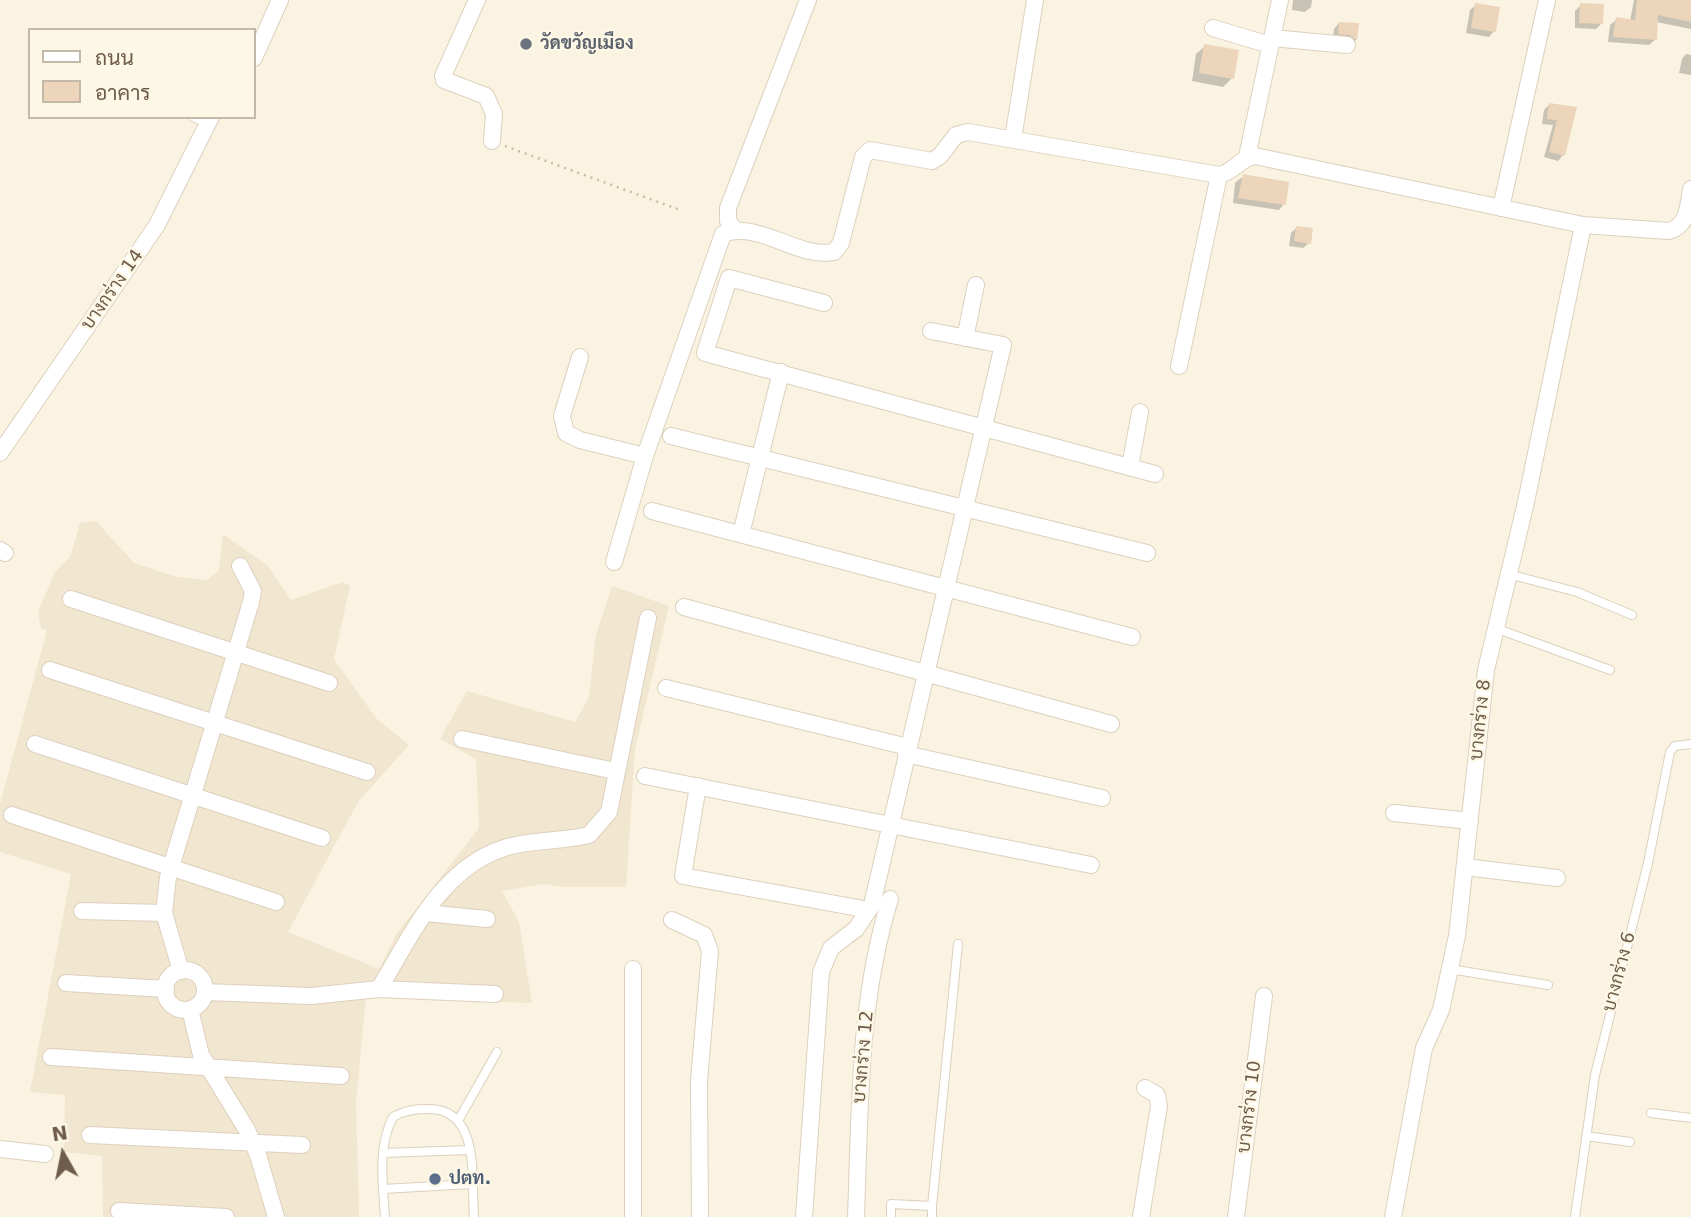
<!DOCTYPE html>
<html>
<head>
<meta charset="utf-8">
<style>
	body { margin:0 }
	#map { position:relative; width:1691px; height:1217px; overflow:hidden; background:#faf3e1; font-family:"DejaVu Sans",Sarabun,sans-serif }
	canvas { display:block }
	.legend { position:absolute; left:28px; top:28px; width:228px; height:91px; box-sizing:border-box; background:#fdf7e6; border:2px solid #c4b9a8; margin:0; padding:9px 12px; list-style:none; font-size:21px; color:#6f5c4a }
	.legend li { display:flex; align-items:center; gap:14px; height:35px }
	.legend b { width:35px; border:2px solid #c4b9a8 }
	.north { position:absolute; left:28px; top:1119px; width:70px; height:70px; -webkit-text-stroke:5px #fdf7e6; paint-order:stroke; rotate:351deg; font-size:19px; font-weight:700; line-height:28px; text-align:center; color:#6f5c4a }
	.north::after { content:''; display:block; margin:auto; width:24px; height:32px; background:#6f5c4a; clip-path:polygon(50% 0,100% 100%,50% 72%,0 100%) }
</style>
</head>
<body>
<div id="map">
<canvas width="1691" height="1217"></canvas>
<ul class="legend">
<li><b style="height:9px;background:#fff"></b>ถนน</li>
<li><b style="height:19px;background:#edd5bb"></b>อาคาร</li>
</ul>
<div class="north">N</div>
</div>
<script>
const g = document.querySelector('canvas').getContext('2d');
g.lineJoin = 'round';
function fillPath(path, color) {
  g.fillStyle = color;
  g.fill(path, 'evenodd');
}
function stroke(path, color, width, dash) {
  g.strokeStyle = color;
  g.lineWidth = width;
  g.lineCap = dash ? 'butt' : 'round';
  g.setLineDash(dash || []);
  g.stroke(path);
}
function drawText(font, color, halo, rows, align = 'center') {
  g.font = font + ' "DejaVu Sans",Sarabun,sans-serif';
  g.lineWidth = 5;
  g.setLineDash([]);
  g.textBaseline = 'middle';
  g.strokeStyle = halo;
  g.fillStyle = color;
  for (const [text, x, y, turn = 0] of rows) {
    g.save();
    g.translate(x, y);
    g.rotate((+turn || 0) * Math.PI / 180);
    g.textAlign = isNaN(turn) ? turn : align;
    if (halo) g.strokeText(text, 0, 0);
    g.fillText(text, 0, 0);
    g.restore();
  }
}
fillPath(new Path2D(`
	M 96,521 L 134,563 L 177,577 L 207,580 L 219,570 L 223,534 L 268,566 L 291,600 L 343,582 L 350,586 L 334,659 L 376,718 L 409,745 L 358,802 L 288,932 L 379,969 L 397,933 L 479,828 L 476,759 L 440,739 L 467,691 L 575,722 L 589,697 L 596,635 L 612,586 L 669,606 L 635,749 L 626,887 L 562,887 L 544,884 L 502,891 L 519,922 L 532,1003 L 366,997 L 356,1102 L 359,1217 L 103,1217 L 102,1156 L 64,1152 L 65,1095 L 30,1092 L 71,874 L 0,852 L 0,804 L 47,630 L 41,628 L 38,612 L 55,572 L 70,557 L 80,523 Z`), '#f1e6d0');
fillPath(new Path2D(`
	M 1293,0 L 1312,0 L 1311,7 L 1305,12 L 1292,10 Z
	M 1634,0 L 1691,0 L 1691,29 L 1656,22 L 1656,39 L 1649,45 L 1608,42 L 1610,25 L 1617,19 L 1630,21 Z
	M 1476,5 L 1494,31 L 1489,37 L 1466,33 L 1470,10 Z
	M 1581,5 L 1601,24 L 1596,29 L 1575,28 L 1575,11 Z
	M 1339,23 L 1357,25 L 1356,40 L 1351,45 L 1333,39 L 1334,29 Z
	M 1205,46 L 1232,78 L 1223,87 L 1192,81 L 1196,54 Z
	M 1686,54 L 1691,55 L 1691,75 L 1679,73 L 1682,59 Z
	M 1550,104 L 1574,108 L 1563,155 L 1558,161 L 1544,157 L 1553,125 L 1542,124 L 1544,110 Z
	M 1241,178 L 1261,178 L 1284,204 L 1279,210 L 1233,203 L 1235,183 Z
	M 1296,228 L 1309,243 L 1303,248 L 1289,246 L 1291,233 Z`), '#0003');
fillPath(new Path2D(`
	M 1637,0 L 1691,0 L 1691,22 L 1658,15 L 1657,40 L 1613,37 L 1616,17 L 1635,20 Z
	M 1475,3 L 1500,7 L 1496,32 L 1471,28 Z
	M 1580,3 L 1604,4 L 1603,24 L 1579,23 Z
	M 1339,22 L 1359,23 L 1357,40 L 1349,35 L 1338,34 Z
	M 1204,44 L 1239,50 L 1234,79 L 1199,73 Z
	M 1549,103 L 1577,107 L 1565,156 L 1549,152 L 1557,120 L 1547,119 Z
	M 1243,174 L 1289,182 L 1286,205 L 1238,198 Z
	M 1296,226 L 1313,228 L 1311,244 L 1294,241 Z`), '#edd5bb');
const service = new Path2D(`
	M 193,117 L 207,123
	M 1508,574 L 1577,592 L 1632,615
	M 1495,628 L 1610,670
	M 1450,969 L 1548,985
	M 1651,1113 L 1691,1118
	M 459,1119 L 497,1052
	M 1586,1136 L 1630,1142
	M 383,1153 L 469,1150
	M 383,1189 L 472,1184
	M 932,1206 L 958,944
	M 385,1217 C 383,1185 377,1147 393,1117 C 405,1110 416,1109 430,1109 C 481,1110 471,1180 474,1217
	M 891,1217 L 891,1204 L 932,1206 L 932,1217
	M 1575,1217 L 1595,1075 L 1648,863 L 1670,752 L 1675,746 L 1691,744`);
const minor = new Path2D(`
	M 477,0 L 443,76 L 444,80 L 486,96 L 494,114 L 492,141
	M 1213,28 L 1270,45
	M 1272,38 L 1347,45
	M 254,58 L 280,0
	M 1013,139 L 1035,0
	M 1247,157 L 1280,0
	M 1501,208 L 1547,0
	M 735,230 L 728,221 L 728,208 L 808,0
	M 824,303 L 729,278 L 705,353 L 1155,474
	M 965,338 L 976,285
	M 580,357 L 562,416 L 566,433 L 580,440 L 645,456 L 614,562
	M 1179,366 L 1219,175
	M 671,436 L 1147,553
	M 0,453 L 157,225 L 211,117
	M 645,456 L 723,234 C 759,220 797,259 834,252 L 841,243 L 863,157 L 870,150 L 932,161 L 940,156 L 956,135 L 968,132 L 1219,175 C 1234,172 1240,158 1255,156 L 1583,225 L 1669,231 C 1688,226 1688,206 1691,189
	M 1130,467 L 1140,412
	M 652,511 L 1132,637
	M 741,534 L 781,372
	M 0,550 L 5,553
	M 71,599 L 329,683
	M 684,607 L 1111,724
	M 50,670 L 367,772
	M 666,688 L 908,747
	M 462,739 L 615,771
	M 35,744 L 322,838
	M 906,754 L 1102,798
	M 645,776 L 1091,865
	M 698,786 L 683,876 L 869,910
	M 1394,813 L 1470,821
	M 12,815 L 276,902
	M 1465,867 L 1557,878
	M 82,911 L 164,913
	M 425,913 L 487,919
	M 672,920 L 704,935 L 710,951 L 699,1081 L 700,1217
	M 633,969 L 633,1217
	M165 990a20 20 0 1 1 40 0a20 20 0 1 1-40 0Z
	M 181,971 L 164,913 L 168,877 L 251,602 L 253,591 L 240,566
	M 66,983 L 166,989
	M 379,989 L 495,994
	M 205,992 L 311,996 L 379,989 C 411,936 441,868 504,848 C 531,839 561,842 589,835 L 609,812 L 648,618
	M 190,1009 L 201,1055 L 247,1130 L 258,1155 L 276,1217
	M 51,1057 L 341,1076
	M 90,1135 L 302,1145
	M 0,1149 L 45,1154
	M 119,1211 L 226,1217
	M 804,1217 L 821,972 L 831,948 L 856,929 L 872,905 L 1003,345 L 931,331
	M 856,1217 C 860,1111 858,1002 890,899
	M 1141,1217 L 1159,1106 L 1157,1095 L 1145,1088
	M 1236,1217 L 1264,996
	M 1393,1217 L 1424,1048 L 1441,1010 L 1457,936 L 1486,670 L 1526,502 L 1583,225`);
stroke(service, '#ddd0be', 10);
stroke(minor, '#ddd0be', 18);
stroke(new Path2D(`
	M 505,146 L 680,210`), '#d1b99f', 2.5, [2, 5]);
stroke(service, '#fff', 8);
stroke(minor, '#fff', 16);
for (const [x, y, r, color] of [
	[526,44,7,"#6b7280"],
	[435,1179,7,"#5c6f8a"]
]) {
  const dot = new Path2D();
  dot.arc(x, y, r, 0, 2 * Math.PI);
  g.fillStyle = color;
  g.fill(dot);
  stroke(dot, '#fdf7e6', 2.5);
}
drawText('bold 18px', '#5b616d', '#fdf7e6', [
	["วัดขวัญเมือง",540,44]
], 'left');
drawText('18px', '#6f5c4a', '#fdf7e6', [
	["บางกร่าง 14",113,290,-55],
	["บางกร่าง 8",1481,720,-84],
	["บางกร่าง 6",1620,972,-75],
	["บางกร่าง 12",864,1057,-85],
	["บางกร่าง 10",1250,1107,-83]
]);
drawText('bold 18px', '#4e5e75', '#fdf7e6', [
	["ปตท.",449,1179]
], 'left');
</script>
</body>
</html>
